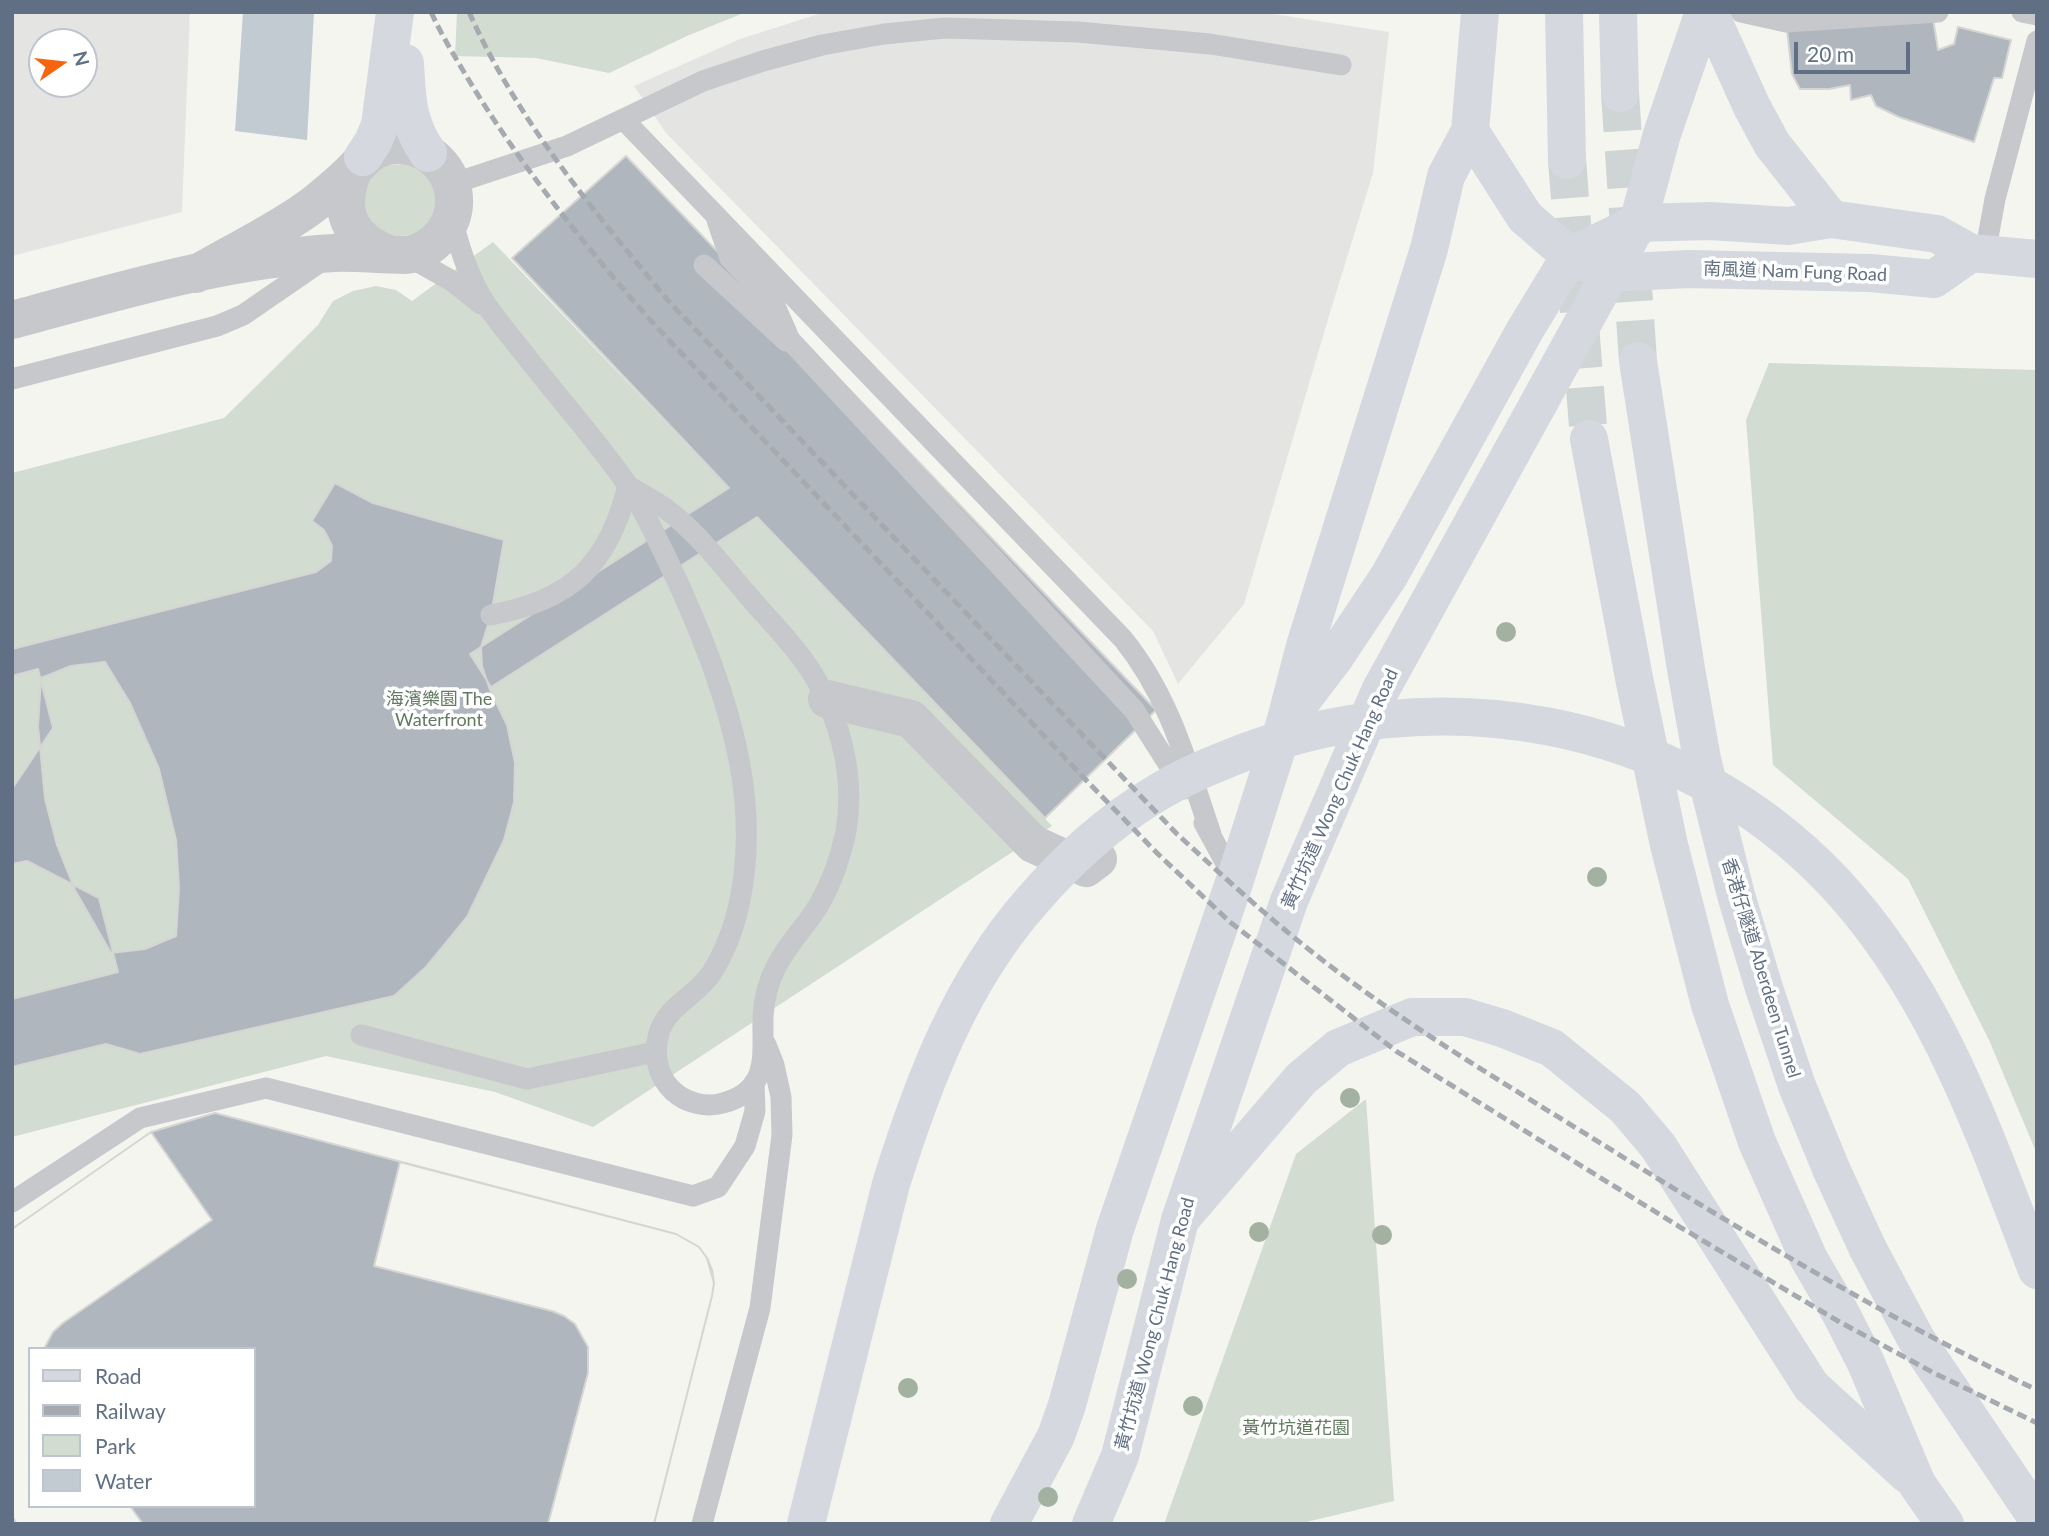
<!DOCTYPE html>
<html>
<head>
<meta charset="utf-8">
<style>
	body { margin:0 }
	#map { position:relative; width:2049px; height:1536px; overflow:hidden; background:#f4f5ef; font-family:Lato,sans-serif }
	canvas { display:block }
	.frame { position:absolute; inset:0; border:14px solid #606f84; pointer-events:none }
	.legend { position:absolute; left:28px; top:1347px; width:228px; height:161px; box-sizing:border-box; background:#fff; border:2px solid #bfc5ce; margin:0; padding:9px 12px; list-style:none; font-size:21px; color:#606f84 }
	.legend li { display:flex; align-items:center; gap:14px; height:35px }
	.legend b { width:35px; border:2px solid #bfc5ce }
	.north { position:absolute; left:28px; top:28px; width:70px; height:70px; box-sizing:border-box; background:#fff; border:2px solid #bfc5ce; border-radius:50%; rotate:76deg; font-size:19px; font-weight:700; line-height:28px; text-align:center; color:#606f84 }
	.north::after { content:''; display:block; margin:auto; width:24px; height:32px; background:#f5640f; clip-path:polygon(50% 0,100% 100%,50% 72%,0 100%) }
	.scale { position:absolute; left:1794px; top:42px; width:116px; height:32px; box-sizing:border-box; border:4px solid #606f84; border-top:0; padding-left:9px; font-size:21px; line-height:24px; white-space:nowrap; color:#606f84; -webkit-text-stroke:5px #fff; paint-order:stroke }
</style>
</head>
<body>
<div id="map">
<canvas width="2049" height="1536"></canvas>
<div class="frame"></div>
<ul class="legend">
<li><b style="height:9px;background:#d5d9df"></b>Road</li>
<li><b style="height:9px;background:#a5a9b0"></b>Railway</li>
<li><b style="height:19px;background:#d3dcd0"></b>Park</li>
<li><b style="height:19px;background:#c2cbd2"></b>Water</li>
</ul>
<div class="north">N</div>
<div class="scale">20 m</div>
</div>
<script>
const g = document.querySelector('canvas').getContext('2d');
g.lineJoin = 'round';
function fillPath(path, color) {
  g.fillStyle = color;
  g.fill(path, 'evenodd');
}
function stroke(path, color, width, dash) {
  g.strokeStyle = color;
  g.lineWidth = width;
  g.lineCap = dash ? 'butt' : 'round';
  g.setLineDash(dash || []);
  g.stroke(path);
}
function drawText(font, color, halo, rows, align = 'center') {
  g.font = font + ' Lato,"Noto Sans TC",sans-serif';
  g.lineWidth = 7;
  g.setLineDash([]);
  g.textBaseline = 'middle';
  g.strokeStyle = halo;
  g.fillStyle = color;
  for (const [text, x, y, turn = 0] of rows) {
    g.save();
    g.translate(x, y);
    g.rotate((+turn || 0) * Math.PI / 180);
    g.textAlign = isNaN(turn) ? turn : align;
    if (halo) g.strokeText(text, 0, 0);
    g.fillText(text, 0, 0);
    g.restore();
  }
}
fillPath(new Path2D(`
	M 12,12 L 190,12 L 182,212 L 12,256 ZM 42,42 L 84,42 L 84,84 L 42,84 Z
	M 825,12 L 1261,12 L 1389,32 L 1373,173 L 1329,316 L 1244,604 L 1178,684 L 1153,631 L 666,133 L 634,86 L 740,39 Z`), '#e4e5e3');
fillPath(new Path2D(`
	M 457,12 L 746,12 L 687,36 L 609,73 L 536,58 L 455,56 Z
	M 412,163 L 431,178 L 437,203 L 433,217 L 425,228 L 414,235 L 387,237 L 365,222 L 361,184 L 377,166 Z
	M 493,242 L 1052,826 L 593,1127 L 495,1092 L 326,1056 L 12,1137 L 12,473 L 224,418 L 318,325 L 333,301 L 353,291 L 376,286 L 396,290 L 412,301 Z
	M 1769,363 L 2037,370 L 2037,1154 L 1989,1040 L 1908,879 L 1773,765 L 1746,420 Z
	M 1366,1099 L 1394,1501 L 1298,1524 L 1164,1524 L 1296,1154 Z`), '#d3dcd0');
fillPath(new Path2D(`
	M 243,12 L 314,12 L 307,140 L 235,131 Z`), '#c2cbd2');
const building = new Path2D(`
	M 1785,12 L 1932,12 L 1938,50 L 1954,44 L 1958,27 L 2011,40 L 2002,78 L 1994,78 L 1974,142 L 1899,117 L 1876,106 L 1871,95 L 1851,100 L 1850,85 L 1829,89 L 1800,89 L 1792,74 Z
	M 626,156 L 1156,710 L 1045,818 L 757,517 L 491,687 L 470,654 L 729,488 L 512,258 Z
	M 335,483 L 373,503 L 504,540 L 491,615 L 481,647 L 482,666 L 490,690 L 507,725 L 515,763 L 514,802 L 504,840 L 467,917 L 426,967 L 394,996 L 140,1054 L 106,1044 L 12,1067 L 12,649 L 316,572 L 331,561 L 332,546 L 324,530 L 312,521 Z
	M 105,662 L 130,703 L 159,769 L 176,840 L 179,888 L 176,936 L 145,949 L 111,953 L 75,890 L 57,845 L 45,799 L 38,726 L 41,678 L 71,666 Z
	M 38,669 L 53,728 L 12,789 L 12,676 Z
	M 27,861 L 99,898 L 118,972 L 12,999 L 12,864 Z
	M 215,1113 L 676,1234 L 699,1247 L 707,1258 L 712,1270 L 714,1283 L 712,1296 L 654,1524 L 17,1524 L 12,1516 L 12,1229 L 151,1132 ZM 30,1349 L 254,1349 L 254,1506 L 30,1506 Z
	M 151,1132 L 212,1220 L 63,1323 L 53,1332 L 44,1349 L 30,1349 L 30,1506 L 130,1506 L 143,1524 L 17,1524 L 12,1516 L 12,1229 Z
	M 400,1162 L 676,1234 L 699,1247 L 707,1258 L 714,1283 L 712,1296 L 654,1524 L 548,1524 L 588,1373 L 588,1347 L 575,1324 L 564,1316 L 552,1311 L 374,1266 Z`);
fillPath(building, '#b0b6bd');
stroke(building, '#d5d5d3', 2);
stroke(new Path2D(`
	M 1620,93 L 1638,361
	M 1567,160 L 1589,439`), '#cfd4d4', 38, [38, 19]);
stroke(new Path2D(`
	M 1741,12 L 1786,22 L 1938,12
	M 2022,12 L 2037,15
	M 623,119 L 1123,639 C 1170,697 1187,764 1211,834
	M 452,184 L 567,146 L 703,81 L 763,61 L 822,45 L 884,34 L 945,28 L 1078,32 L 1210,44 L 1341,65
	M 452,217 C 458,244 466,269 479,293 C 491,314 507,332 522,351 C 556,395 595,438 627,484 C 642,506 653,531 665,555 C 697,621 727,693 740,765 C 752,832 749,915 711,974 C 696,996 666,1007 659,1033 C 653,1054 657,1076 673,1091 C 686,1103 706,1108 723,1103 C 771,1090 762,1054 763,1016 C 764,998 769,980 777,965 C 787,946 801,931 813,914 C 830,889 840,859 846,831 C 856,773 838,708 804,661 C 787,637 765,616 746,593 C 721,564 697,532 666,509 C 654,500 640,493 628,486
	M 717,220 L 730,258 L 775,306 L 790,340 L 1134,710 L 1184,789
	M 1985,254 L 1995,199 L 2037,41
	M 406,255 L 452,281 L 481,304
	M 704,265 L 786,341
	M 12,379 L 217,326 L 243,315 L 323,260
	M 491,615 C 572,600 608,565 628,486
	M 1204,823 L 1235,880
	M 361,1035 L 527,1079 L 655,1052
	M 12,1202 L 140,1118 L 266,1088 L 693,1196 L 718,1187 L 745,1146 L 755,1111 L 754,1083
	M 702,1524 L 760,1308 L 782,1135 L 781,1097 L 774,1065 L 766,1045`), '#c6c8cc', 21);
stroke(new Path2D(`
	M 353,171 C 337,210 348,238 388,254
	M 12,320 C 117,292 225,259 334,253 C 357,252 380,255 403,255 C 424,255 444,238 451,219 C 457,203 454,183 444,169 C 429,148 402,139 378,149 C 366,154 360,164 350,173 C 334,188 316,204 297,216 C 265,237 229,255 196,274
	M 827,699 L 911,719 L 1033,844 L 1086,868 L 1098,859`), '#c6c8cc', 38);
stroke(new Path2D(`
	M 1709,12 L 1752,107 L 1772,144 L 1831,219
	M 405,63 C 407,99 407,123 428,153
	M 1470,131 L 1525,217 L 1570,256 L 1610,273 L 1689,269 L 1870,273 L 1934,279 L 1971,253
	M 363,157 L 373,142 L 380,125 L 395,12
	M 1297,707 L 1335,657 L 1389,576 L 1525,330 L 1570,256 L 1638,223 L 1710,221 L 1788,226 L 1831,219 L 1937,234 L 1971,253 L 2037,259
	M 1009,1524 L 1056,1436 L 1067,1405 L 1115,1229 L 1235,880 L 1285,723 L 1305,646 L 1429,249 L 1446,176 L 1470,131 L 1480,12
	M 1091,1524 L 1120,1456 L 1180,1220 L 1289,901 L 1380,691 L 1638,223 L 1662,134 L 1704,12`), '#d5d9df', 38);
stroke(new Path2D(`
	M 1564,12 L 1567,160
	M 1618,12 L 1620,93
	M 1638,361 L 1686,669 L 1702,759 L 1736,895 L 1764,988 L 1797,1086 L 1832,1171 L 1868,1249 L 1916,1339 L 2037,1518
	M 1589,439 L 1634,678 L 1669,845 L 1710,1005 L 1757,1142 L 1809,1259 L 1841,1314 L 1866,1363 L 1917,1484 L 1945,1524
	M 1180,1220 L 1301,1079 L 1338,1048 L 1412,1017 L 1465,1017 L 1502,1028 L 1552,1048 L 1625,1107 L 1658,1146 L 1811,1386 L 1908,1475
	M 806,1524 L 891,1184 C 923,1082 960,983 1031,902 C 1067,860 1110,821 1157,793 C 1178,780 1202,769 1225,760 C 1431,674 1677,716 1833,881 C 1936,990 1984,1133 2037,1270`), '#d5d9df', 38);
stroke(new Path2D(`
	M 431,12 C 443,38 458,62 473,87 C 525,171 586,247 651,321 L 1086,780 L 1158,854 L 1230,922 L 1396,1051 L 1680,1227 L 1838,1321 L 1934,1373 L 2037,1423
	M 469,12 C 518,122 596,214 672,305 L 1177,834 C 1226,879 1276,925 1329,965 C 1423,1037 1526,1096 1626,1159 C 1760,1242 1895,1322 2037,1390`), '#a5a9b0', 5, [10, 5]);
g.fillStyle = '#a3b1a0';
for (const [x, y] of [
	[1506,632],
	[1597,877],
	[1350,1098],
	[1259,1232],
	[1382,1235],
	[1127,1279],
	[908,1388],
	[1193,1406],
	[1048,1497]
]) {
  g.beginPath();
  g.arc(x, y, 10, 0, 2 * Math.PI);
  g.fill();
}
drawText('18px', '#606f84', '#fff', [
	["南風道 Nam Fung Road",1795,272,2],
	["黃竹坑道 Wong Chuk Hang Road",1340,789,-66],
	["香港仔隧道 Aberdeen Tunnel",1761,968,73],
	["黃竹坑道 Wong Chuk Hang Road",1155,1324,-75]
]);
drawText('18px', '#617a60', '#fff', [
	["海濱樂園 The",439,699],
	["Waterfront",439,720],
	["黃竹坑道花園",1296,1428]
]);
</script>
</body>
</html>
